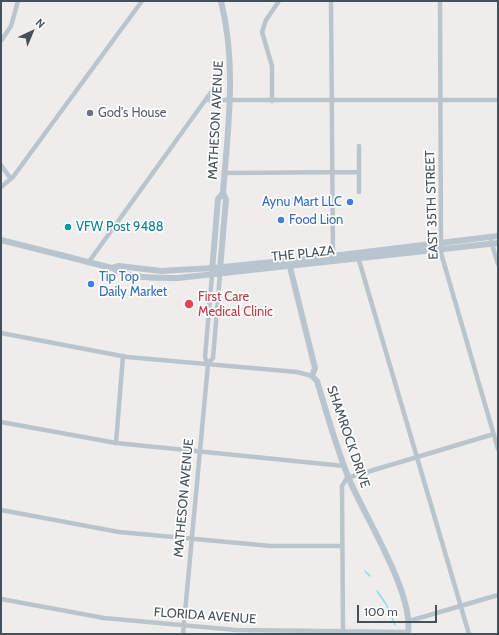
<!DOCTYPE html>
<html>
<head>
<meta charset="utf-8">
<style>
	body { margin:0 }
	#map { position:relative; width:499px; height:635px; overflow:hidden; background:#efecec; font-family:Cabin,sans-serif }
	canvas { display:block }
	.frame { position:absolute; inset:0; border:2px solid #455158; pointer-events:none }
	.north { position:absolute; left:12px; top:12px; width:40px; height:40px; -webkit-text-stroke:3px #fff; paint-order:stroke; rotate:44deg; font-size:11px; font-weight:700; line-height:16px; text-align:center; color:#455158 }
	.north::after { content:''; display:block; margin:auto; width:14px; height:18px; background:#455158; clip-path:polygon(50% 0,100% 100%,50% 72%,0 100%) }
	.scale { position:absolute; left:357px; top:605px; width:80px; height:18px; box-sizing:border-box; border:2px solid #455158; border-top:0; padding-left:5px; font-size:12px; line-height:14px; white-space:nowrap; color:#455158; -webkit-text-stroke:3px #fff; paint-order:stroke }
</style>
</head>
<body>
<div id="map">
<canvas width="499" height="635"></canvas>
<div class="frame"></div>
<div class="north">N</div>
<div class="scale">100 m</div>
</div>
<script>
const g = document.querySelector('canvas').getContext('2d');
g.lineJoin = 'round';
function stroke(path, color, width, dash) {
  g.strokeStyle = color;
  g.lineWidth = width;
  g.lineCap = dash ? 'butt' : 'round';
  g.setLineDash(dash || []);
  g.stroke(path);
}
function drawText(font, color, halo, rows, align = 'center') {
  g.font = font + ' Cabin,sans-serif';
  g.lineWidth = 3.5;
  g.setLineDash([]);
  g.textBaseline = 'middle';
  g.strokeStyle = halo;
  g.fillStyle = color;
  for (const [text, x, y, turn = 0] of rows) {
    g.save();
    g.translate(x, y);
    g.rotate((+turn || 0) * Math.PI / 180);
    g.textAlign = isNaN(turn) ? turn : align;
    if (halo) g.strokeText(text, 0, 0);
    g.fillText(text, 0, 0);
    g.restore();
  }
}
stroke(new Path2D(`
	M 365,571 L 370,576
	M 377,591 L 386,604 L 395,625`), '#89dfe8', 1.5);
stroke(new Path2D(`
	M 331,1 L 333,259
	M 440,1 L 441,253 L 498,449
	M 1,41 L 11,26 L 18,1
	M 206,100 L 498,100
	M 272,101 L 272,66 L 262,32 L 266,20 L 279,1
	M 1,165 L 11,179
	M 224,173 L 359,172
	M 1,187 L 13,177 L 142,1
	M 359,192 L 359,146
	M 491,241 L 498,264
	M 358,257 L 469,634
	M 88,263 L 219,81
	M 1,333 L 127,357 L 297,372 L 312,376
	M 208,364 L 205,357 L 212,275
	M 1,422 L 116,443 L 344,466
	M 116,443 L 123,356
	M 1,510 L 119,532 L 271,546 L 342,546
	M 1,599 L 104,618 L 236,630 L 409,632
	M 409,621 L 498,595
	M 183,634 L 208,364 L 213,358 L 220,274
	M 343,634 L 342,486 L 347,478 L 494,434`), '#bac5cb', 4.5);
stroke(new Path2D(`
	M 1,240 L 112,268 C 130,279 157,278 178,278 L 498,243
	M 290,267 L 315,368 L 312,376 L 317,381 C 327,414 336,447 349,479 C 366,519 414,593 408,634
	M 112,268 L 119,266 L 161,271 L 213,268 L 332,256 L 498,236
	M 220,269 L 226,199 L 223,193 C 228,128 237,65 221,1
	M 212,271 L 218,199 L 223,193`), '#b8c5ce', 6);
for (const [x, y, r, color] of [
	[90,113,4,"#6b7280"],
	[350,202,4,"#3f7fe0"],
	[281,220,4,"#3f7fe0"],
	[68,227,4,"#0f9aa8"],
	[91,284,4,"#3f7fe0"],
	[189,304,5,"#e0444e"]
]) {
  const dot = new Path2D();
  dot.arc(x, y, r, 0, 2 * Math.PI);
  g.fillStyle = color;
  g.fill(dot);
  stroke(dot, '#fff', 1.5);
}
drawText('13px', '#5b616d', '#fff', [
	["God's House",98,113]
], 'left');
drawText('13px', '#455158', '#fff', [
	["MATHESON AVENUE",216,120,-87],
	["EAST 35TH STREET",432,205,-92],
	["THE PLAZA",303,254,-6],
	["SHAMROCK DRIVE",348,437,71],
	["MATHESON AVENUE",184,498,-85],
	["FLORIDA AVENUE",205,616,4]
]);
drawText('13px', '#366cbe', '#fff', [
	["Aynu Mart LLC",342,202,"right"],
	["Food Lion",289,220],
	["Tip Top",99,277],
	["Daily Market",99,292]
], 'left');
drawText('13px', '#0d838f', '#fff', [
	["VFW Post 9488",76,227]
], 'left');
drawText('13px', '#be3a42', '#fff', [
	["First Care",198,297],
	["Medical Clinic",198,312]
], 'left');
</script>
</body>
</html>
